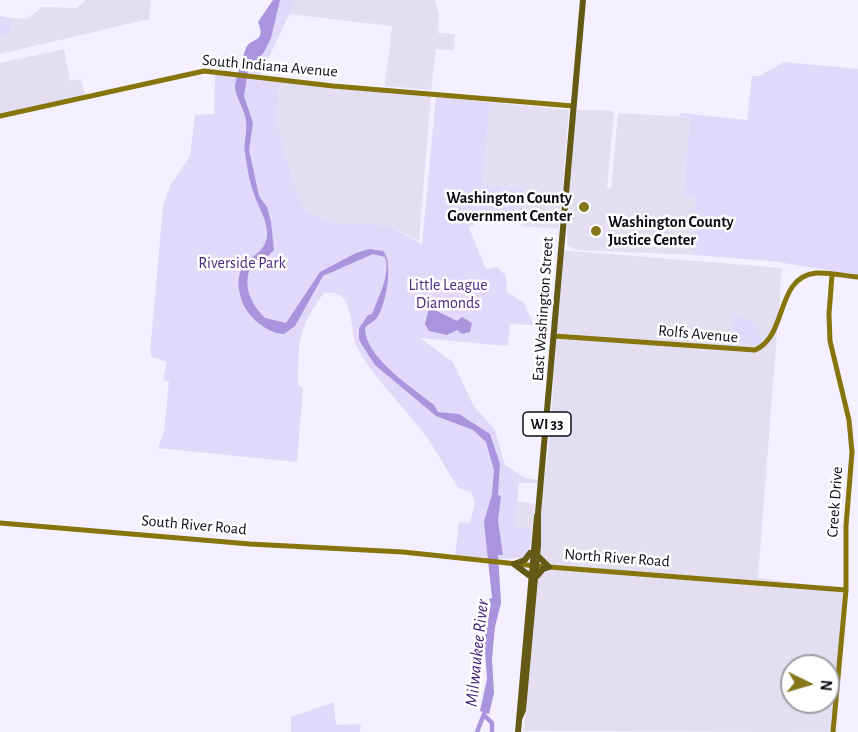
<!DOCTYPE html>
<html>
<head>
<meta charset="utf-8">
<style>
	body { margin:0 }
	#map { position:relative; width:858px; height:732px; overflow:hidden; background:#f4f0ff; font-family:"Alegreya Sans",sans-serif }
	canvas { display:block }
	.north { position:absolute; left:780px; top:654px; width:60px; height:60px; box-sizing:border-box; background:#fff; border:2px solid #9f9da2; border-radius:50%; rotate:95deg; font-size:16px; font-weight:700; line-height:24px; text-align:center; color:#0e0b16 }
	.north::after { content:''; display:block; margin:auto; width:21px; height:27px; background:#86761a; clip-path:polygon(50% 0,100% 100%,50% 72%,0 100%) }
</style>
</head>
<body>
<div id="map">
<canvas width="858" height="732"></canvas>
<div class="north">N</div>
</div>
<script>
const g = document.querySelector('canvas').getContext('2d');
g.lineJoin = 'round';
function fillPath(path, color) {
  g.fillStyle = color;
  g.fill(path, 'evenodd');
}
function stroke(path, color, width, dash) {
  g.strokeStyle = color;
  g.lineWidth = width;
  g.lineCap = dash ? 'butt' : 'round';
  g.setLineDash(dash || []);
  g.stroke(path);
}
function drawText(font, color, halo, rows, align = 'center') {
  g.font = font + ' "Alegreya Sans",sans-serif';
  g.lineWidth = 5;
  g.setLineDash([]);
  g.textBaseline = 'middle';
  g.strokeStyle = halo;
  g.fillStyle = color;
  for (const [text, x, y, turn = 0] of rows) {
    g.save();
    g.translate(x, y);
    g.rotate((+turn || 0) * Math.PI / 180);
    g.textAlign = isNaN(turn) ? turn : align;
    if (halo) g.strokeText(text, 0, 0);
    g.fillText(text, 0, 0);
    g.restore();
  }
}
fillPath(new Path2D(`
	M 86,0 L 151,0 L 149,19 L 0,54 L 0,37 L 11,34 L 12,18 L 27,19 L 42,7 L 77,8 Z
	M 296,0 L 435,0 L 439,14 L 438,33 L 455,34 L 454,50 L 436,49 L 431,90 L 385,86 L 392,26 L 288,14 Z
	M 64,49 L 70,81 L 81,79 L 85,95 L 0,114 L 0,63 Z
	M 279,80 L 431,96 L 419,241 L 388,225 L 336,223 L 308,212 L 298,197 L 277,124 Z
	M 490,102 L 569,110 L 559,229 L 521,226 L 524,188 L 483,185 Z
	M 596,110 L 612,111 L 614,114 L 607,188 L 611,189 L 618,113 L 690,117 L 683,195 L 695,197 L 693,255 L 576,250 L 567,244 L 568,199 L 576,112 L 577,110 Z
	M 560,250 L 782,268 L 758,578 L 846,590 L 833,732 L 524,731 L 541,508 L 551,427 ZM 792,666 L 828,666 L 828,702 L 792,702 Z
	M 517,501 L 535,504 L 532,528 L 515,526 Z`), '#e3dff0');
fillPath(new Path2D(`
	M 280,0 L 296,0 L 261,74 L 248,73 L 267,45 Z
	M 0,16 L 12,18 L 11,34 L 0,37 Z
	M 784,62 L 858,69 L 858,275 L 771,261 L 693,255 L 695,197 L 683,196 L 690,117 L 680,116 L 680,113 L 747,120 L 752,76 L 759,76 Z
	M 215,74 L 279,80 L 277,124 L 298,197 L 308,212 L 336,223 L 388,225 L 422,244 L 436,97 L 490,102 L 483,185 L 524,188 L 522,216 L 489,214 L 469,228 L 486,269 L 497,267 L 506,276 L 507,292 L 524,303 L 534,325 L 510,324 L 508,346 L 420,338 L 453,362 L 473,405 L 495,430 L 505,465 L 525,478 L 538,480 L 537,483 L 519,483 L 515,526 L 532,528 L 530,547 L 526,558 L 499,559 L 455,555 L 459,522 L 470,523 L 475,502 L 471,492 L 458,488 C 449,474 441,459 432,445 C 409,410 377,384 357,347 C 349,333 356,284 323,294 C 297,330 299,341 298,384 L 303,388 L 297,462 L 158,448 L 164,432 L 169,382 L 163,380 L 167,362 L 152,357 L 150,353 L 163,206 L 170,186 L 190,156 L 195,115 L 214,114 Z
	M 734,314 C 750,317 761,327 761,344 L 731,342 Z
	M 334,702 L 336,725 L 361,724 L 360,732 L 291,732 L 291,717 Z`), '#e1d9f9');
fillPath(new Path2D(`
	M 273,0 L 280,0 L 271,38 L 264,52 L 248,71 L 244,96 L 253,123 L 249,150 L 252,163 L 259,196 L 267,207 L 271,222 L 274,250 L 265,259 L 250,268 C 243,287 251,304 265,318 L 286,323 L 320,272 L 356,253 L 369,249 L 383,251 C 394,262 386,307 376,319 C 373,322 368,324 365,328 C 365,357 410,386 434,405 L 438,412 L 459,414 L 490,434 L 500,464 L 498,495 L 501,496 L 498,521 L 503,555 L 498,555 L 501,603 L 495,627 L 492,659 L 494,693 L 489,714 L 480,711 L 487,679 L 484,638 L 491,604 L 489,599 L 492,598 L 484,522 L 492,494 L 494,470 L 486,442 L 473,430 L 436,416 L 375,365 L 359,340 L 359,328 L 368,315 L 372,314 C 378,298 391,274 385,257 L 373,254 L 323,276 L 295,326 L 284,334 C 267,334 245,315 241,298 C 229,252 268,263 267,232 C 266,217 258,207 254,194 C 249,181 247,166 245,153 C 243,141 249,129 245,116 C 243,107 235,96 235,86 C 235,83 245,48 247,46 C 254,37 266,42 258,22 Z
	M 433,309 L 457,321 L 462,317 L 472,323 L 470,332 L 462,334 L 457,330 L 447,335 L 429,331 L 425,324 L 428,311 Z`), '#a994dd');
stroke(new Path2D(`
	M 485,716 L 492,723 L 492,732
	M 477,732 L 486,709`), '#a994dd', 4.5);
stroke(new Path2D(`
	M 0,116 L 204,71 L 333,86 L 573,106
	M 832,275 L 829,314 L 830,341 L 849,420 L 852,452 L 846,526 L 846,590 L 833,732
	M 554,336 L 755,350 C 788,336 775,277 816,273 C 829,272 845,276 858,277
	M 0,523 L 250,544 L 403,552 L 536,566 L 846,590`), '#86750b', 5);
stroke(new Path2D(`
	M 514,564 L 525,560 L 530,553
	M 514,564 L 530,576
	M 537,576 L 543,569 L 549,567 L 537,555
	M 520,717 L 523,710 L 538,545 L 538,513 L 583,0
	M 518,732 L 537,516`), '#655916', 6);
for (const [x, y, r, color] of [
	[584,207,6,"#86761a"],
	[596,231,6,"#86761a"]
]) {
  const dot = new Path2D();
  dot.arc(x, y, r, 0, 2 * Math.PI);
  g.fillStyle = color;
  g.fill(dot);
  stroke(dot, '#fff', 2);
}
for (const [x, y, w] of [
	[547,424,48]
]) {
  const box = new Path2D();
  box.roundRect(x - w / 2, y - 12, w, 24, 4.5);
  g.fillStyle = '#fff';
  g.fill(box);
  stroke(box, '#0e0b16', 1.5);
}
drawText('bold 15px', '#0e0b16', null, [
	["WI 33",547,424]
]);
drawText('16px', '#0e0b16', '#fff', [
	["South Indiana Avenue",270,66,5],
	["East Washington Street",543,309,-86],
	["Rolfs Avenue",698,334,5],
	["Creek Drive",835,502,-86],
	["South River Road",194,525,5],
	["North River Road",617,558,4]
]);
drawText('bold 16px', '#0e0b16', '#fff', [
	["Washington County",572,198],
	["Government Center",572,216],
	["Washington County",608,222,"left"],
	["Justice Center",608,240,"left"]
], 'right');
drawText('16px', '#4b2a7f', '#fff', [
	["Riverside Park",242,263],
	["Little League",448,285],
	["Diamonds",448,303]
]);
drawText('italic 18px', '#452478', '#fff', [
	["Milwaukee River",477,653,-84]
]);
</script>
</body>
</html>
